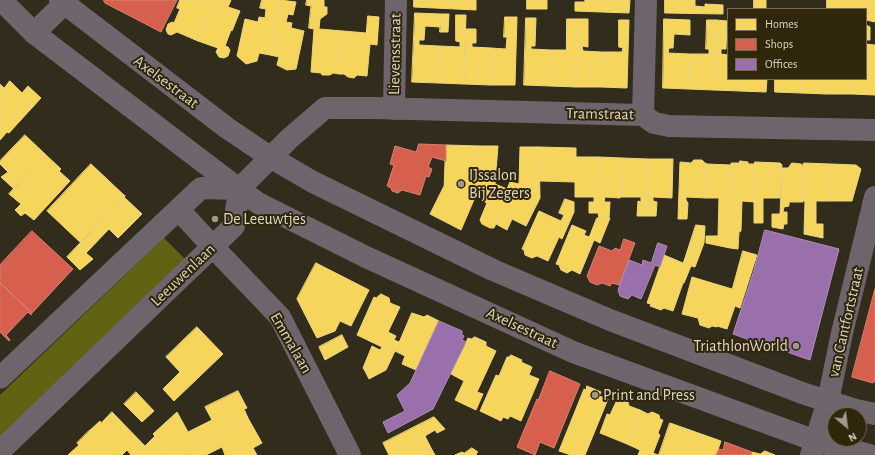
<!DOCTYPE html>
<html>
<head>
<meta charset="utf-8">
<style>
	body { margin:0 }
	#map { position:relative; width:875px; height:455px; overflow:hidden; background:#322c1d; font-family:"Alegreya Sans",sans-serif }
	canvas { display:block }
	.legend { position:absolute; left:727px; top:8px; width:140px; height:72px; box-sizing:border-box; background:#30260b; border:1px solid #756c56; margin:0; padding:5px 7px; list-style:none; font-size:12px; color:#ddd6c7 }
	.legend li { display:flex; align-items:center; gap:8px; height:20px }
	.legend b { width:20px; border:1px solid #756c56 }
	.north { position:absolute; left:827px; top:407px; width:40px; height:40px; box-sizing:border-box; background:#30260b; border:1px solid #756c56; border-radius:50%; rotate:151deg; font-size:11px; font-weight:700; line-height:16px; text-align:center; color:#ddd6c7 }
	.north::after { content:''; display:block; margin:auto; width:14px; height:18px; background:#a19a8c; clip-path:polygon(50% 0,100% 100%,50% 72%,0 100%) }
</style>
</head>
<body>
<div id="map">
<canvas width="875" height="455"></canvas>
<ul class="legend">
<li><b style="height:11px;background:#f6d55c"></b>Homes</li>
<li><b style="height:11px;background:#d6604d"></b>Shops</li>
<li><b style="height:11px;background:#9970ab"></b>Offices</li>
</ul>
<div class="north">N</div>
</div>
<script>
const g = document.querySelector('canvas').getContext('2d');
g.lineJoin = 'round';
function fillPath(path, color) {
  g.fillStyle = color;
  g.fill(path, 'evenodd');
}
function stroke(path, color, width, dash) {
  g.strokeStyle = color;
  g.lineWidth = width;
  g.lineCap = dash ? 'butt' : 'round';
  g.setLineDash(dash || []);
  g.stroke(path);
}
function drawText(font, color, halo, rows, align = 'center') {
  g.font = font + ' "Alegreya Sans",sans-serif';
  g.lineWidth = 4;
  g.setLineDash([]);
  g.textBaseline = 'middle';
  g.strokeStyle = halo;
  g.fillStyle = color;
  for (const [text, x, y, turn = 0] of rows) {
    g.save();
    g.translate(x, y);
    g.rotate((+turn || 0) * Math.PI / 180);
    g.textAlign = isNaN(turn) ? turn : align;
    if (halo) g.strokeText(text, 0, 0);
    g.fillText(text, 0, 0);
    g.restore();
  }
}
fillPath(new Path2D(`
	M 164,238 L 185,259 L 0,438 L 0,395 Z`), '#616312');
const homes = new Path2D(`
	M 180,0 L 214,0 L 198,41 L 177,32 L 171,35 L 168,34 L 166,30 L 168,24 L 172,22 L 174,23 L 180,9 L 177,8 Z
	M 214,0 L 231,0 L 228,7 L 240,11 L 232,31 L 231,30 L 225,46 L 228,47 L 230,50 L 228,56 L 224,58 L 219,57 L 216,52 L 218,48 L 198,41 Z
	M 262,0 L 280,0 L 270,55 L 259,53 L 257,61 L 246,64 L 237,56 L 245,19 L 258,22 L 259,17 L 265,18 L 266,9 L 260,8 Z
	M 280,0 L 296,2 L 293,15 L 288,14 L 286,22 L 292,23 L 291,28 L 304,31 L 296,69 L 287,70 L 277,65 L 279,57 L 270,55 Z
	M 307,0 L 312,0 L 311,6 L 306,5 Z
	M 312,0 L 324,0 L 324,7 L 327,7 L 327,14 L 320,19 L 319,29 L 343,31 L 339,74 L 333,73 L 330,75 L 322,75 L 321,73 L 311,72 L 314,29 L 309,28 Z
	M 414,0 L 476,0 L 476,10 L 414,7 Z
	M 527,0 L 547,0 L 547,9 L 527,9 Z
	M 585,0 L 630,0 L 629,13 L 575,11 L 575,2 L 585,2 Z
	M 665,0 L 695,0 L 695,6 L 705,7 L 705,4 L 723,5 L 723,14 L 665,13 Z
	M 754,0 L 766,0 L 766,9 L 754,9 Z
	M 827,0 L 875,0 L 875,22 L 866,20 L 866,9 L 827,9 Z
	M 415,13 L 441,14 L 440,27 L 425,26 L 424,40 L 419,40 L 419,45 L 439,46 L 438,83 L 412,82 Z
	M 441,14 L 449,14 L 448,32 L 440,32 Z
	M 456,15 L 466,15 L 464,84 L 438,83 L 439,46 L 460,47 L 460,42 L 456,41 Z
	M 368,16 L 379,17 L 377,45 L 370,44 L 367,76 L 357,75 L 354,78 L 348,77 L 344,74 L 339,74 L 343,31 L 366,33 Z
	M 505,17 L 517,17 L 515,85 L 490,85 L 491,48 L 506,49 L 507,37 L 504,37 Z
	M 526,18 L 536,18 L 535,46 L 531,46 L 531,49 L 551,50 L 550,86 L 524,85 Z
	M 567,19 L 578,19 L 576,87 L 550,86 L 551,50 L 566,50 Z
	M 578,19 L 588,19 L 588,47 L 582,46 L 583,51 L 602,52 L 601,87 L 576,87 Z
	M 664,19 L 690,20 L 690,35 L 674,34 L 673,48 L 669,48 L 668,53 L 690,54 L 688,89 L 663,88 Z
	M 619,20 L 629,20 L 627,88 L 601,87 L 602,52 L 622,52 L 623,48 L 619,47 Z
	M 707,20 L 716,20 L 714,90 L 688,89 L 690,54 L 709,54 L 709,49 L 706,49 Z
	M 716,20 L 727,21 L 726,49 L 721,49 L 721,54 L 728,55 L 728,79 L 740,79 L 740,91 L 714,90 Z
	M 866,25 L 870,27 L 870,40 L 866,40 Z
	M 466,29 L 476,29 L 476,43 L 472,43 L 472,47 L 491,48 L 490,85 L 464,84 Z
	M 866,44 L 875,45 L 875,95 L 852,94 L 853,79 L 866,79 Z
	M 740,79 L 767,79 L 766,92 L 740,91 Z
	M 775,79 L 801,79 L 801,93 L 775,92 Z
	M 801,79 L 827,79 L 826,94 L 801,93 Z
	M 827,79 L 853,79 L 852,94 L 826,94 Z
	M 10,81 L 22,93 L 28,86 L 41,98 L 9,133 L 7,132 L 0,140 L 0,84 L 4,88 Z
	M 25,135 L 45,154 L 14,189 L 1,177 L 8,172 L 0,164 L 0,161 Z
	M 446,145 L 480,146 L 479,188 L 461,230 L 430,214 L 444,186 Z
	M 480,146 L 498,146 L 495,184 L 507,189 L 510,182 L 519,184 L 520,147 L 539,147 L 540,198 L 526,226 L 512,219 L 507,230 L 496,224 L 494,228 L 490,228 L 482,224 L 480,220 L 487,203 L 475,197 L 479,188 Z
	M 539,147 L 576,148 L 576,157 L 599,157 L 598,213 L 589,213 L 589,202 L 594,202 L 594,197 L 575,197 L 575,182 L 540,181 Z
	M 45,154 L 61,169 L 59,171 L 70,181 L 34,220 L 25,213 L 21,216 L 15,210 L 21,204 L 9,194 Z
	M 599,157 L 622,158 L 621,197 L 620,197 L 620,198 L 605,197 L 604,202 L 610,202 L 609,218 L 599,218 L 598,213 Z
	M 622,158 L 648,159 L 646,216 L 637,216 L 638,201 L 641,202 L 641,197 L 621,197 Z
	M 648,159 L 673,159 L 672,198 L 653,197 L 653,201 L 657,202 L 656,216 L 646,216 Z
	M 694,160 L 702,160 L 705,163 L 707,164 L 706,198 L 686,197 L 686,200 L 688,203 L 687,219 L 678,219 L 680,162 L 691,163 Z
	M 740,161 L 748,162 L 748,164 L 755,164 L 754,202 L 742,201 L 741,231 L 739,232 L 738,249 L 730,248 L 731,165 L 731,163 L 739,163 Z
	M 755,162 L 780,163 L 782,165 L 780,198 L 763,198 L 763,223 L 754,223 L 754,202 Z
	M 792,163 L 801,164 L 804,166 L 803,202 L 789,202 L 789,206 L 784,207 L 783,212 L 787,212 L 787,224 L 784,224 L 783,229 L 772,227 L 772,214 L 780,214 L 782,168 L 788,168 Z
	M 804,163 L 830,164 L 829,201 L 816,201 L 816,224 L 823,224 L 823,238 L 804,234 L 805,201 L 803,201 Z
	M 91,164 L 125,196 L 81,243 L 47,211 Z
	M 707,164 L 731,165 L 730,248 L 706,243 L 706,236 L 718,236 L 719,198 L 706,198 Z
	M 830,164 L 856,165 L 861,169 L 852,201 L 829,201 Z
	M 125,196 L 124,197 L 142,214 L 118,238 L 109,229 L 86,253 L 93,259 L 80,270 L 67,257 Z
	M 565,199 L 574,202 L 574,212 L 562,239 L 559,237 L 548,261 L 537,256 L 532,258 L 525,255 L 524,250 L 522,249 L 539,211 L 561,221 L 564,215 L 559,213 Z
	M 597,218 L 610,218 L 600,243 L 594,240 L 580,274 L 572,270 L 567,273 L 561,270 L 559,265 L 556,264 L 572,225 L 586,231 L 584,235 L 589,237 Z
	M 696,225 L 705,226 L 704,243 L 695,267 L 691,266 L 684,283 L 683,283 L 673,311 L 664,308 L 661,310 L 650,306 L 651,304 L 647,303 L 664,255 L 683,263 Z
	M 743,251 L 757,255 L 740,308 L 735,306 L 727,329 L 717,326 L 717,327 L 712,326 L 709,328 L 700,325 L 698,318 L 682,314 L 692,277 L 732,289 Z
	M 316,263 L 369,290 L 351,326 L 340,321 L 335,331 L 317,338 L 297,299 Z
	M 381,294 L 389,298 L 390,303 L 400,307 L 388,332 L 396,336 L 384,360 L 365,371 L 363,368 L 372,346 L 380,350 L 382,347 L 357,335 L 374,297 L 376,298 Z
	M 412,313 L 424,317 L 427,315 L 439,321 L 416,370 L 402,364 L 405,356 L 395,351 L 386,370 L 369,379 L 365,371 L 384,360 L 394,340 L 399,342 Z
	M 197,327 L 223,354 L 174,401 L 163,389 L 180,372 L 166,357 Z
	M 342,335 L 348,347 L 325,360 L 319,347 Z
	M 475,337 L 486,342 L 486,346 L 496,351 L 477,392 L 483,394 L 476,410 L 455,400 L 464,381 L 451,374 L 468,338 L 471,339 Z
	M 511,355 L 522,360 L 521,362 L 532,367 L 529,375 L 539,379 L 521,421 L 510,416 L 508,419 L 503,417 L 501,421 L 480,411 L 496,375 L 499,376 L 507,357 L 509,357 Z
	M 587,386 L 601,392 L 599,396 L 608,399 L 585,455 L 571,455 L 559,451 L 584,389 L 586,390 Z
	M 238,391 L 247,408 L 244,409 L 248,418 L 174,455 L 171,455 L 154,437 L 155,436 L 153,434 L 177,412 L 188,432 L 212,420 L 205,407 Z
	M 136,392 L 154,411 L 142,422 L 124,404 Z
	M 621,399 L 628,402 L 629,406 L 640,410 L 627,444 L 600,433 L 607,414 L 610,415 L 616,402 L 617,402 Z
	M 640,410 L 648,414 L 652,412 L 659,415 L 660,419 L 663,420 L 658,433 L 660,435 L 653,453 L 658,455 L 638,455 L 640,450 L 627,444 Z
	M 112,412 L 145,446 L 154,437 L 171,455 L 131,455 L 127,450 L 122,455 L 112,455 L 89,431 L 100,421 L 101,423 Z
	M 434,417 L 445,429 L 437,433 L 435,430 L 425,436 L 431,448 L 417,455 L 389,455 L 383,443 Z
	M 248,418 L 262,443 L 253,448 L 257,455 L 225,455 L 222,447 L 206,455 L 174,455 Z
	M 670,423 L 721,441 L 716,455 L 659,455 Z
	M 89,431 L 112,455 L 68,455 L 79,445 L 77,443 Z
	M 431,448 L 435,455 L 417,455 Z
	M 472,448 L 478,452 L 476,453 L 477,454 L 474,455 L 455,455 L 462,452 L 464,453 Z
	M 765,451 L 775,455 L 751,455 L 752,452 L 760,454 Z`);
fillPath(homes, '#f6d55c');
stroke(homes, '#eed57c', 1);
const shops = new Path2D(`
	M 104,0 L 177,0 L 161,32 L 105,3 Z
	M 419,144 L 446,145 L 446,161 L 432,157 L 428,167 L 432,169 L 429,177 L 426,176 L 420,195 L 402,190 L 398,193 L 392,191 L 391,188 L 387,186 L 394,165 L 390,164 L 395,146 L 416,152 Z
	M 32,231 L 73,269 L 32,313 L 0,283 L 0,265 Z
	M 624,239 L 635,243 L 619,285 L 612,283 L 610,286 L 602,283 L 597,285 L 590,282 L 587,276 L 599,246 L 612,251 L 615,248 L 620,250 Z
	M 0,283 L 32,313 L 31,315 L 28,312 L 6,335 L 10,340 L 9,341 L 0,332 Z
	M 875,289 L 875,381 L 873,383 L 852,377 Z
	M 550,371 L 580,384 L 554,448 L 540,442 L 535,455 L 517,447 L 537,399 L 538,400 Z
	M 725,442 L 752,452 L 751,455 L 716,455 L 719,449 L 723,450 Z`);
fillPath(shops, '#d6604d');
stroke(shops, '#d88372', 1);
const offices = new Path2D(`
	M 765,230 L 839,249 L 810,360 L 761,343 L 755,346 L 750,344 L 747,339 L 733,334 L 754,270 Z
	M 658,243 L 667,246 L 660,267 L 655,265 L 641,299 L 632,295 L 628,299 L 620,296 L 618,290 L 629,260 L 642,265 L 643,260 L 651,263 Z
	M 439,321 L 462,331 L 462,335 L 464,336 L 462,340 L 466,342 L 433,409 L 388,433 L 383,422 L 405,411 L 397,395 L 410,383 Z`);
fillPath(offices, '#9970ab');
stroke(offices, '#ad8fb3', 1);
stroke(new Path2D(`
	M 34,33 L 68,0
	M 394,109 L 396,0
	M 643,115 L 646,0
	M 239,189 L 290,138 L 325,108 L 373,108 L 643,115 L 654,123 L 669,126 L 875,130
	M 179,210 L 213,247 L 280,317 L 350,455
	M 0,378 L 201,188 L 239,189
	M 0,451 L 234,226 L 239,189
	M 811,455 L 828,401 L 842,333 L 875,197`), '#6e646b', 22);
stroke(new Path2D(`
	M 1,0 L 34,33 L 198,158 L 239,189 L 258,203 L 366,257 L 573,352 L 816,441 L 869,455
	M 60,0 L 227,128 L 270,157 L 313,182 L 493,270 L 610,320 L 805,394 L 856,410 L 875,414`), '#6f656c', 22);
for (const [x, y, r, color] of [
	[461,184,4,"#a19a8c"],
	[215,219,4,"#a19a8c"],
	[796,346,4,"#a19a8c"],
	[595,395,4,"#a19a8c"]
]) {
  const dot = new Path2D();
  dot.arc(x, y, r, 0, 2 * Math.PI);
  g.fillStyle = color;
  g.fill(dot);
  stroke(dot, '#30260b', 1.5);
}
drawText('16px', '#ddd6c7', '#30260b', [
	["Lievensstraat",395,54,-89],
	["Axelsestraat",166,82,37],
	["Tramstraat",600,114,1],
	["Leeuwenlaan",183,275,-44],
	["van Cantfortstraat",846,322,-77],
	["Axelsestraat",522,328,25],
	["Emmalaan",291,343,60]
]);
drawText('16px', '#ddd6c7', '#30260b', [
	["IJssalon",469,175],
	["Bij Zegers",469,193],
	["De Leeuwtjes",223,219],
	["TriathlonWorld",788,346,"right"],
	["Print and Press",603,395]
], 'left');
</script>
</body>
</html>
